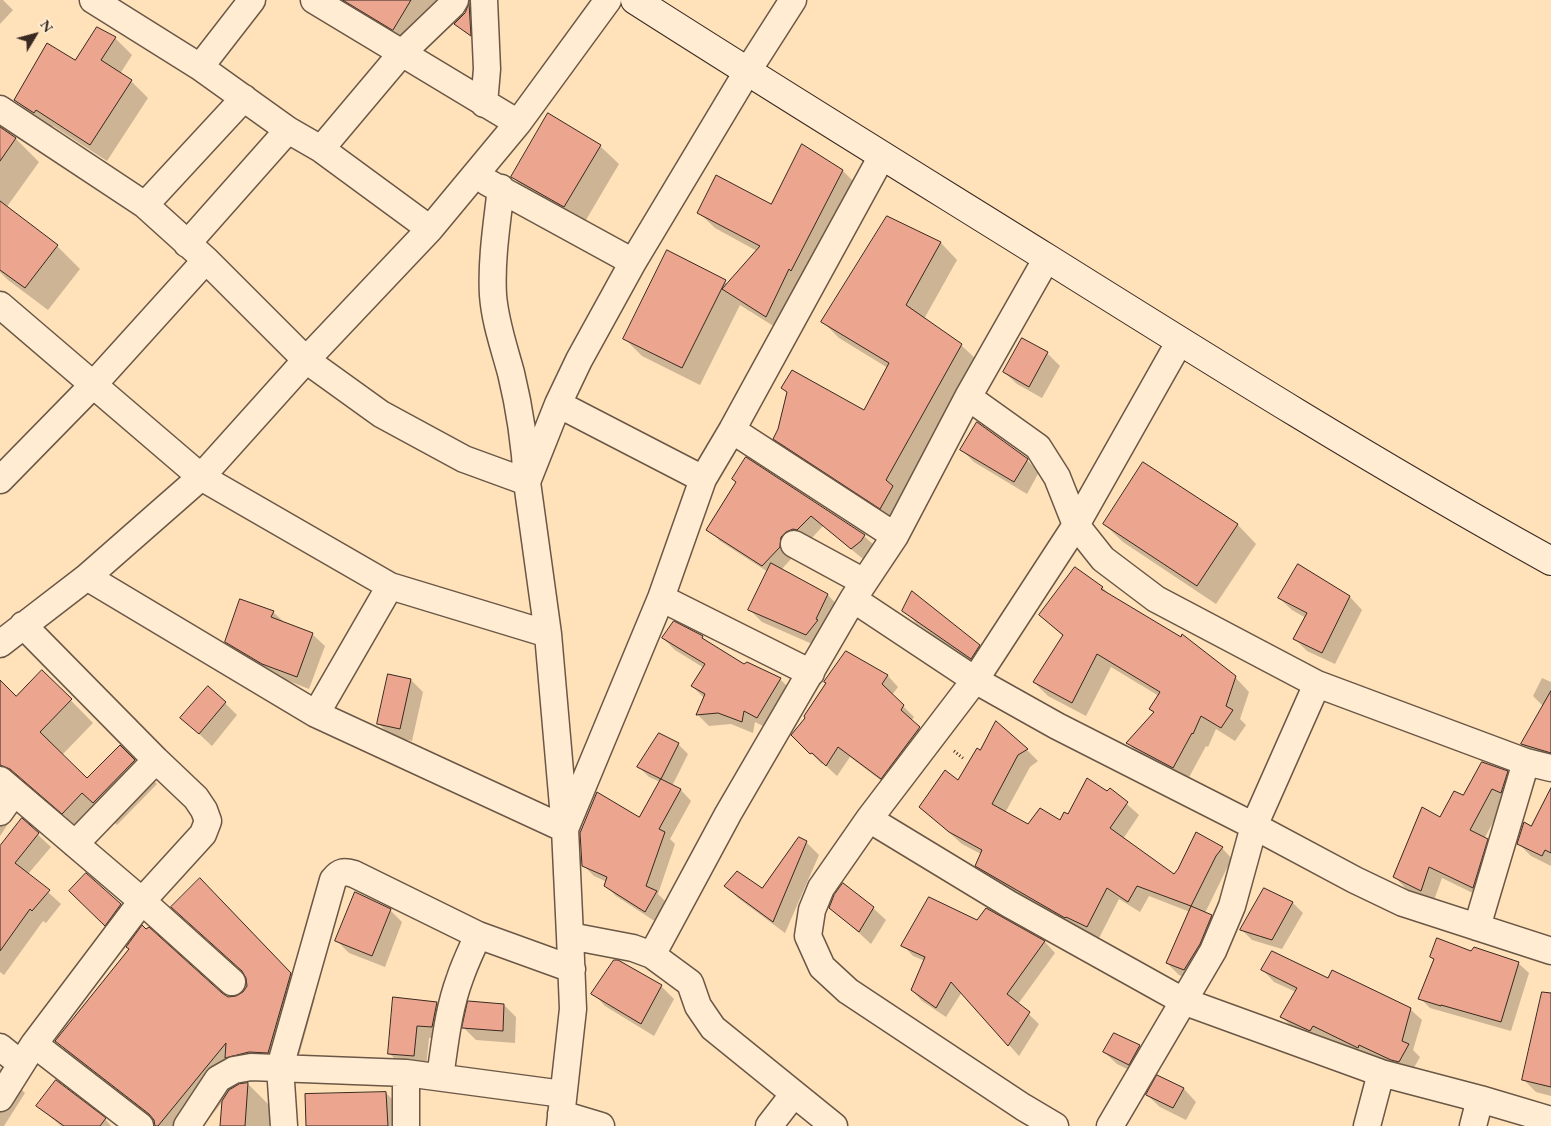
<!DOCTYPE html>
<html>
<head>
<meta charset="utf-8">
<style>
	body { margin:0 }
	#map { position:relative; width:1551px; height:1126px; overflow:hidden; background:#ffe2ba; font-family:"EB Garamond",serif }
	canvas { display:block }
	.north { position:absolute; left:10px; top:10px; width:50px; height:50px; -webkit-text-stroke:4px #ffecd2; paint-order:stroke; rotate:53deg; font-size:14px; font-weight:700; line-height:20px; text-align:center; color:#392920 }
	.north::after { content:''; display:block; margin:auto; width:18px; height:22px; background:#392920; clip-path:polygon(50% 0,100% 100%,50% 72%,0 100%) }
</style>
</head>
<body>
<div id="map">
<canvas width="1551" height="1126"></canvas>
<div class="north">N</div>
</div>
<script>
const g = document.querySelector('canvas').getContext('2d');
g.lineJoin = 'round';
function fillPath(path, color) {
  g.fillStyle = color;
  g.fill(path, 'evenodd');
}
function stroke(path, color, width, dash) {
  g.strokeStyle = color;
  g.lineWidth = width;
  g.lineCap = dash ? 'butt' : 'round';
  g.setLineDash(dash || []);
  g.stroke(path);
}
fillPath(new Path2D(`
	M 0,0 L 3,0 L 13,10 L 0,24 Z
	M 319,0 L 441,0 L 412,48 Z
	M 470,6 L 475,11 L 476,40 L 456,24 L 466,14 Z
	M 115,38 L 132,55 L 120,74 L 131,81 L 148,98 L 107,161 L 53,126 L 51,129 L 34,118 L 17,101 Z
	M 0,128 L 16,139 L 39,162 L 6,208 L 57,246 L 80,269 L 48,310 L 8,280 L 0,272 Z
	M 600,146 L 619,164 L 583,225 L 531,196 L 513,177 Z
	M 802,146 L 843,171 L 859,187 L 783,332 L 740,305 L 700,385 L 642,356 L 624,338 L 668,252 L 728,284 L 757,251 L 715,228 L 698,212 L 771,206 Z
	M 888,217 L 941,243 L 957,260 L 924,319 L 961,345 L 978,361 L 897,524 L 791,455 L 774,438 L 865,412 L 888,368 L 839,338 L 823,322 Z
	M 1047,353 L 1060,366 L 1042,398 L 1017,384 L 1004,372 Z
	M 962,450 L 1027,460 L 1039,472 L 1027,494 L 974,462 Z
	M 1144,463 L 1238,525 L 1256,544 L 1216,604 L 1123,542 L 1104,524 Z
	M 737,482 L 864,536 L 876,547 L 873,553 L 863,559 L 823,526 L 809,541 L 792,549 L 791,559 L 781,570 L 828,595 L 840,608 L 819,647 L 762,622 L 750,610 L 768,572 L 720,541 L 708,529 Z
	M 1298,566 L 1350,597 L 1362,610 L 1335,664 L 1307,651 L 1295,639 L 1306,618 L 1292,610 L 1279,598 Z
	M 1102,587 L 1110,595 L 1235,677 L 1249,692 L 1240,719 L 1246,725 L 1235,741 L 1216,729 L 1208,747 L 1206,746 L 1187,781 L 1142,757 L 1128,743 L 1155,712 L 1159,696 L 1111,667 L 1086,716 L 1048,696 L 1034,682 L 1064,637 L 1040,615 Z
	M 904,610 L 979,646 L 992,658 L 984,671 L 916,623 Z
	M 273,612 L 285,623 L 312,634 L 325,646 L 309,689 L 276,676 L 239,654 L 226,642 Z
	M 702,637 L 709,644 L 745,666 L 780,679 L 792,691 L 769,729 L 755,722 L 753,733 L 731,724 L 709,726 L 698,715 L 704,698 L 692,686 L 704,668 L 675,650 L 663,638 Z
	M 847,652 L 888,676 L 898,687 L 892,695 L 914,717 L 911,721 L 930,739 L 892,789 L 850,757 L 837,776 L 823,763 L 822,764 L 793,735 L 807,718 Z
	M 42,671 L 93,723 L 62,755 L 87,780 L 120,747 L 157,784 L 117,825 L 106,814 L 86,835 L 34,791 L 27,788 L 13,816 L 0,836 L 0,682 L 16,698 Z
	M 1542,678 L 1551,682 L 1551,711 L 1545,708 L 1533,696 Z
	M 411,680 L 423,692 L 412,741 L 391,736 L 379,724 Z
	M 225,703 L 237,715 L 212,746 L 182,718 Z
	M 1551,737 L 1551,761 L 1535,756 L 1522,744 Z
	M 678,744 L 688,754 L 672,786 L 681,790 L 691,801 L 670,839 L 675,844 L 658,894 L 667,903 L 656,922 L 616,896 L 605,885 L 607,882 L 594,876 L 583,865 L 640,819 L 660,782 L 649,777 L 639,767 Z
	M 1027,750 L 1038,761 L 1030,767 L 1005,813 L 1028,826 L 1060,822 L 1110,789 L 1139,815 L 1123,839 L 1174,875 L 1222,848 L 1233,860 L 1227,868 L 1205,913 L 1211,916 L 1223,927 L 1196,981 L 1179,975 L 1167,963 L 1190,912 L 1149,896 L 1140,912 L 1119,899 L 1099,938 L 1079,928 L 1077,929 L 988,877 L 976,866 L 981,854 L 962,844 L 920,807 L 959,782 L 981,752 Z
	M 1507,772 L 1519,785 L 1505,800 L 1484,839 L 1499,852 L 1485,899 L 1442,878 L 1433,903 L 1407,890 L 1395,877 L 1441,819 L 1464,797 Z
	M 1551,791 L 1551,866 L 1531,856 L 1519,844 L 1531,828 Z
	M 22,820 L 51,847 L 28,874 L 61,904 L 46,923 L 43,921 L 4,975 L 0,972 L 0,848 Z
	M 806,842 L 819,855 L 785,933 L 738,898 L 726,886 L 763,890 Z
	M 1293,903 L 1303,913 L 1282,949 L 1252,940 L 1242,930 Z
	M 83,904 L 120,905 L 132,918 L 118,937 Z
	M 225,904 L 315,998 L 293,1077 L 274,1076 L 250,1082 L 244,1075 L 233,1089 L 248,1084 L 271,1107 L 270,1124 L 271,1126 L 221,1126 L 223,1101 L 203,1126 L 157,1126 L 155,1123 L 81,1065 L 57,1041 L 222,994 L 228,998 L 237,998 L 244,992 L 248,986 L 247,976 L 172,907 Z
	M 831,907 L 873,908 L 886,920 L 871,944 Z
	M 987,909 L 1045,942 L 1055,953 L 1018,1004 L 1039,1024 L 1019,1056 L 962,992 L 946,1017 L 922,1001 L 912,990 L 925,961 L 913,956 L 903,945 L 977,922 Z
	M 390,910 L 402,922 L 385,967 L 349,953 L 337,941 Z
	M 1472,952 L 1518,963 L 1529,973 L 1511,1031 L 1430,1008 L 1420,998 L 1435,960 L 1431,957 Z
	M 1263,970 L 1410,1009 L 1422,1020 L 1413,1050 L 1420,1057 L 1411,1073 L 1370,1059 L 1324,1037 L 1321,1042 L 1294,1029 L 1282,1017 L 1296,992 L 1274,982 Z
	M 661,986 L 674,999 L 654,1036 L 605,1006 L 593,993 Z
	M 437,1004 L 449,1016 L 444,1039 L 429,1038 L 426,1068 L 402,1066 L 389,1053 Z
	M 504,1005 L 516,1017 L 515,1043 L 476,1040 L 464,1028 Z
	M 1114,1034 L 1139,1046 L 1152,1059 L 1141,1076 L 1117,1064 L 1104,1052 Z
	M 1551,1035 L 1551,1096 L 1536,1092 L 1524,1080 Z
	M 0,1068 L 25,1093 L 4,1126 L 0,1126 Z
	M 1158,1077 L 1184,1089 L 1196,1102 L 1186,1120 L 1160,1107 L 1147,1095 Z
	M 386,1093 L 408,1115 L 409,1126 L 308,1126 Z
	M 38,1106 L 105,1119 L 111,1126 L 61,1126 Z`), '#0003');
const building = new Path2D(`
	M 343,0 L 411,0 L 393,30 Z
	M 469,3 L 471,36 L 454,24 L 465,13 Z
	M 97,27 L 116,37 L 101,60 L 132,80 L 90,145 L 36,110 L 34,113 L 14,100 L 47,43 L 75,60 Z
	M 548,113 L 601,145 L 564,207 L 511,177 Z
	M 0,127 L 16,138 L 0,161 Z
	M 802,144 L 843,170 L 791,271 L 789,269 L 766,317 L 722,289 L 760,246 L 697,213 L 716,175 L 771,204 Z
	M 0,201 L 58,245 L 25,288 L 0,270 Z
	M 887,216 L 941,242 L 906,305 L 962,344 L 886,480 L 893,486 L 880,509 L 773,439 L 778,429 L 787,392 L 781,388 L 792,370 L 864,410 L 889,363 L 821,322 Z
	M 667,250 L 726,280 L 682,368 L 623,339 Z
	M 1022,338 L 1048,352 L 1029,387 L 1003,372 Z
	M 977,422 L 1028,459 L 1014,482 L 960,450 Z
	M 746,457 L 865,535 L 861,541 L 851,549 L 811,516 L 797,530 L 793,529 L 786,532 L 781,537 L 780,547 L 762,566 L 706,530 L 736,482 L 732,479 Z
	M 1143,462 L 1238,524 L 1197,586 L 1103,524 Z
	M 771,563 L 828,594 L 816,619 L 818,620 L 806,635 L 748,610 Z
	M 1298,564 L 1350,596 L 1322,653 L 1293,639 L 1307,613 L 1278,598 Z
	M 1075,567 L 1103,587 L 1101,589 L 1181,637 L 1182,634 L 1236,676 L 1226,706 L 1233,710 L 1221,728 L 1201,716 L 1193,734 L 1192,733 L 1173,768 L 1126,743 L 1154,712 L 1149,709 L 1160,692 L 1097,654 L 1072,703 L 1033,682 L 1063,635 L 1039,615 Z
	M 912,591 L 980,645 L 971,659 L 902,611 Z
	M 240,599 L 274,611 L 271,617 L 313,633 L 297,677 L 262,664 L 225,642 Z
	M 674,621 L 703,636 L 702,638 L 744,664 L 747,662 L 781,678 L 757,718 L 744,711 L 742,722 L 718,713 L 696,715 L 705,694 L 691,686 L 705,664 L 662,638 Z
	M 846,651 L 888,675 L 882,684 L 904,705 L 901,710 L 920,727 L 881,779 L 838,747 L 826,766 L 812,753 L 810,754 L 791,735 L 805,718 L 804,716 L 826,683 L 824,682 Z
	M 42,670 L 72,699 L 40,732 L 87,778 L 120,745 L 135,760 L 93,803 L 82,793 L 62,814 L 10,769 L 0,765 L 0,680 L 16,696 Z
	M 388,674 L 411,679 L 400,729 L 377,724 Z
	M 208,686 L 226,702 L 199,734 L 180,718 Z
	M 1551,691 L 1551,753 L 1521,744 Z
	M 996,721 L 1028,749 L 1018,755 L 992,804 L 1028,824 L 1040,808 L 1060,820 L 1064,812 L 1068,814 L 1087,778 L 1107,791 L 1110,788 L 1128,802 L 1110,828 L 1174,874 L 1178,869 L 1196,832 L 1223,847 L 1216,856 L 1191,906 L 1212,915 L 1200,944 L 1184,970 L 1166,963 L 1191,906 L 1137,886 L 1128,902 L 1107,888 L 1087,927 L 1066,917 L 1065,918 L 975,866 L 982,850 L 949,832 L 919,807 L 945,770 L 958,780 L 977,748 L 980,750 Z
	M 659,733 L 679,743 L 661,779 L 637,767 Z
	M 1482,762 L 1508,771 L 1501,793 L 1492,789 L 1470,830 L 1488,839 L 1473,888 L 1429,867 L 1421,891 L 1393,877 L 1422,807 L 1440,817 L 1454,791 L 1463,795 Z
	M 661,779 L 681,789 L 659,829 L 665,832 L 646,886 L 657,891 L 645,912 L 604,886 L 607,877 L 582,866 L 580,833 L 597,792 L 639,817 Z
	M 1551,788 L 1551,853 L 1545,850 L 1542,856 L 1517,844 L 1524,822 L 1531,826 Z
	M 22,818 L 39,833 L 15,863 L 50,890 L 32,911 L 30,909 L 0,951 L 0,846 Z
	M 799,837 L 807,841 L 773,922 L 724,886 L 737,871 L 762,888 Z
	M 86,873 L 121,904 L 105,926 L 69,891 Z
	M 200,878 L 291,973 L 268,1053 L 249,1052 L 225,1058 L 226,1043 L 158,1126 L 155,1126 L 154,1120 L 149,1114 L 55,1041 L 129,949 L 126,947 L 142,925 L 146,929 L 149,927 L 222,993 L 228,997 L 236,996 L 243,992 L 247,986 L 246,978 L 242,971 L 171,907 Z
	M 843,883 L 874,907 L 859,932 L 829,908 L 834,895 Z
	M 1264,888 L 1293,902 L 1272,940 L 1240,930 Z
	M 355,892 L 391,909 L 372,956 L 335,941 Z
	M 929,897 L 977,920 L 986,908 L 1045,941 L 1007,994 L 1030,1012 L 1008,1046 L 951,982 L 936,1008 L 911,990 L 925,957 L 901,946 Z
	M 1437,938 L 1471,951 L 1474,947 L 1519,962 L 1501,1022 L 1441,1005 L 1441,1006 L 1418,999 L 1434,959 L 1430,957 Z
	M 1272,951 L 1328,978 L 1332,970 L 1411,1008 L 1402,1041 L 1409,1044 L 1399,1062 L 1391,1060 L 1359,1045 L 1358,1048 L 1313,1026 L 1310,1031 L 1280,1017 L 1297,988 L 1261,970 Z
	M 614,960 L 618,960 L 662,985 L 641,1024 L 591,994 Z
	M 1542,992 L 1551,993 L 1551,1087 L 1522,1080 Z
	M 393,997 L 437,1002 L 432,1027 L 417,1026 L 414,1056 L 388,1054 Z
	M 468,1001 L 504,1004 L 503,1031 L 462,1028 Z
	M 1114,1033 L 1140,1045 L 1129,1065 L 1103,1052 Z
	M 1157,1075 L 1184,1088 L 1173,1108 L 1146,1095 Z
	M 56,1080 L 106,1118 L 100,1126 L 64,1126 L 36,1106 Z
	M 248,1083 L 245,1126 L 220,1126 L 222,1101 L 229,1090 L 239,1084 Z
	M 386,1092 L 388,1126 L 306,1126 L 305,1094 Z`);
fillPath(building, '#eca58e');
stroke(building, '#392920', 1);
const street = new Path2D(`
	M 93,0 L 200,67 L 288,130 L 321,149 L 430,229
	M 314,0 L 518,123
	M 200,67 L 252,0
	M 484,104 L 487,69 L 484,0
	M 0,109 L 145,205 L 206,260 L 306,360 L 381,414 L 464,459 L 527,482 C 525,444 520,410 511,373 C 504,347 495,322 493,295 C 491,260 497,223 501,188
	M 321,149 L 401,54 L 452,5 L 455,0
	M 487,182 L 633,262
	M 145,205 L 244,98
	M 187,244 L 288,130
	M 0,305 L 201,477 L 390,586 L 548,634
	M 968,397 L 1038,447 L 1057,477 L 1076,525 L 1103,559 L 1156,599 L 1317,684 L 1526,762 L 1551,768
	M 558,404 L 703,479
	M 732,430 L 895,536
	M 0,480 L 93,385 L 206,260
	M 794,544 L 864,582
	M 87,577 L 316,714 L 565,829 L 661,598 L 703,479 L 732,430 L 882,156
	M 661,598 L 811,673
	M 853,599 L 975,680 L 1057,726 L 1254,826 L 1355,880 L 1403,903 L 1551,951
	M 0,644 L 87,577 L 201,477 L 306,360 L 430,229 L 518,123 L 608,0
	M 316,714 L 390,586
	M 0,780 L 142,901 L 232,982
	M 0,812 L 14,792
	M 869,819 L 1009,904 L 1183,1001 L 1381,1073 L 1480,1099 L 1551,1120
	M 75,844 L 156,760
	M 1477,927 L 1526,762
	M 570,936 L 633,948 L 652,955 L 728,814 L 853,599 L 895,536 L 968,397 L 1047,258
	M 652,955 L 690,983 L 698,1006 L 713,1028 L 834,1126
	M 34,1044 L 140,1126
	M 0,1047 L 21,1064
	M 440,1077 C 445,1044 448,1010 460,978 C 465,963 472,949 478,935
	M 0,1098 L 34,1044 L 142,901 L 203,834 L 208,821 L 204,810 L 196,798 L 156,760 L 23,625
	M 561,1114 L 601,1126
	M 187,1126 L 218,1079 L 234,1070 L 251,1067 L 406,1073 L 563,1094
	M 284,1126 L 280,1067 L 333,880 C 340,871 344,871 354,874 L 478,935 L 572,969
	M 406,1126 L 406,1073
	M 560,1126 L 573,1009 L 570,936 L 565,829 L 548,634 L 527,482 L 558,404 L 579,360 L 633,262 L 747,72 L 793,0
	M 769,1126 L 793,1095
	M 1055,1126 L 1023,1107 L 848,991 L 822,967 L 808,936 L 812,910 L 821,888 L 869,819 L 975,680 L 1076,525 L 1180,341
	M 1110,1126 L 1213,951 L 1232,906 L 1254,826 L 1317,684
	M 1367,1126 L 1381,1073
	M 1473,1126 L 1480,1099`);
const secondary = new Path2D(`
	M 635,0 C 771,87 909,172 1047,258 C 1213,362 1379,466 1551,561`);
stroke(street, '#6a5746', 29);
stroke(secondary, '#392920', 30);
stroke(new Path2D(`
	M 954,751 L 964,759`), '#392920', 3, [1, 2.5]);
stroke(street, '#ffecd2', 26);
stroke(secondary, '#ffecd2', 28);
</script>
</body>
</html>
